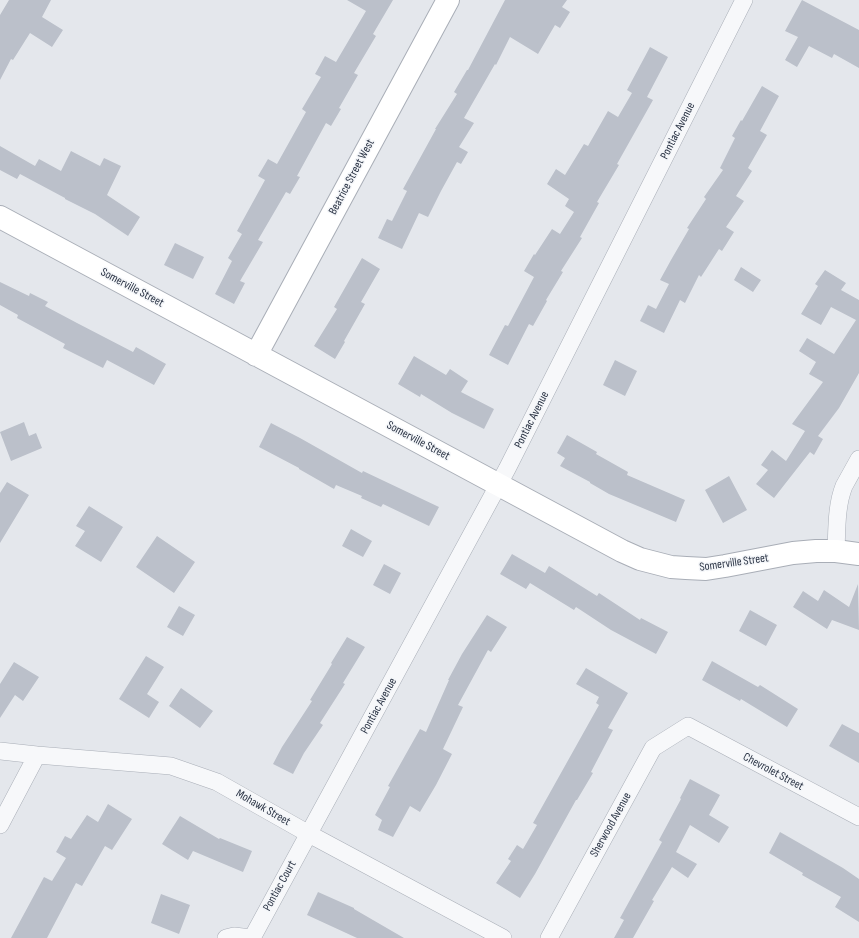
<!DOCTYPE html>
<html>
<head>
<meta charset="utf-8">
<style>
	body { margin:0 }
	canvas { display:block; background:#e4e7ec }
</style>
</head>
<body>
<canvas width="859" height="938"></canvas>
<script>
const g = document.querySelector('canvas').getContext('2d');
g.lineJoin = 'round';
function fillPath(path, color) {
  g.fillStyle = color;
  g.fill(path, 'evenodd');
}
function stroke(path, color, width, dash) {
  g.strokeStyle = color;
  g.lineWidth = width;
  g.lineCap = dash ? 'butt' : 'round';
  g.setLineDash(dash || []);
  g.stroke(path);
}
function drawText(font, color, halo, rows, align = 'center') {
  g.font = font + ' "Sofia Sans Condensed",sans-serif';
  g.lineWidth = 3;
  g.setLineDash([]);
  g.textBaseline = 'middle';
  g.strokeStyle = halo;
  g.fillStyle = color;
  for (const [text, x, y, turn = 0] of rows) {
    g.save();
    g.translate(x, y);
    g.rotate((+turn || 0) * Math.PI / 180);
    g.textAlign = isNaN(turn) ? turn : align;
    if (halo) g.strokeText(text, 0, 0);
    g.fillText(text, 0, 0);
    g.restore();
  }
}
fillPath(new Path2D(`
	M 9,0 L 51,0 L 42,17 L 63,30 L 52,47 L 30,33 L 13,60 L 11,59 L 0,80 L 0,15 Z
	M 347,0 L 393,0 L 373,34 L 376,36 L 354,73 L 358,75 L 339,108 L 341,109 L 331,126 L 326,123 L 297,176 L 300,177 L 290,194 L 286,192 L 258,240 L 263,242 L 240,281 L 245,283 L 234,304 L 215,294 L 232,261 L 228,258 L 242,234 L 237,231 L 265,180 L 258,176 L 268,159 L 277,164 L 306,112 L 302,109 L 321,77 L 315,74 L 325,56 L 336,62 L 366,11 Z
	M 505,0 L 567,0 L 562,7 L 570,12 L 560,28 L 555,25 L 538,54 L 510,37 L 496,65 L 495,64 L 464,118 L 474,123 L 459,147 L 468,152 L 461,164 L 457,162 L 441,191 L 428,217 L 419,213 L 402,249 L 378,238 L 387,219 L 392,221 L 407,191 L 403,189 L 436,129 L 435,129 L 457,94 L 454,92 L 467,70 L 468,70 Z
	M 802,0 L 859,30 L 859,68 L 834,54 L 832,58 L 809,46 L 797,67 L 785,60 L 798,37 L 785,31 Z
	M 650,47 L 668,57 L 647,97 L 653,100 L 617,164 L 619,165 L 597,202 L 599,203 L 580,237 L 582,238 L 561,271 L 563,272 L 546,300 L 547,301 L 533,326 L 529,324 L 508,365 L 489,355 L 505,325 L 508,326 L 534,277 L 524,271 L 534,254 L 535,255 L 552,229 L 560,234 L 574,212 L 565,206 L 569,199 L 547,184 L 556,169 L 565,175 L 584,144 L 588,146 L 608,111 L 618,117 L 632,93 L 627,90 Z
	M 762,86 L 779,96 L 760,131 L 767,135 L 748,168 L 752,171 L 736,196 L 744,201 L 726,227 L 734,232 L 722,251 L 719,249 L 701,277 L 699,275 L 685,303 L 680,300 L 664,333 L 640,321 L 648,305 L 656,309 L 669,284 L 660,280 L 671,260 L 689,229 L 687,228 L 706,199 L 704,197 L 723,170 L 720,168 L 735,138 L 732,136 L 741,120 L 742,121 Z
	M 0,146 L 35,166 L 39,159 L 61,171 L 71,151 L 100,166 L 104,158 L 121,166 L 107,195 L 140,217 L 128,236 L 95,214 L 65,199 L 65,198 L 20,174 L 17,179 L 0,170 Z
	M 175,243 L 204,257 L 193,279 L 164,265 Z
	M 362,258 L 380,269 L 361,302 L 365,304 L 344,341 L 345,342 L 335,359 L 314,346 L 337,309 L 334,307 Z
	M 741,267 L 761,280 L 753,292 L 734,280 Z
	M 825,270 L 846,283 L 841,290 L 859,300 L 859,373 L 839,408 L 818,436 L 823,439 L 814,455 L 810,452 L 774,498 L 756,484 L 768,470 L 761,465 L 772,450 L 786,461 L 805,431 L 792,424 L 823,382 L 809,374 L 816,362 L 799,351 L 807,338 L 834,354 L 856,320 L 831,307 L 821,325 L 801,314 L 818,286 L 815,284 Z
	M 0,282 L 29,296 L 30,293 L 48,302 L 45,306 L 77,323 L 133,352 L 136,347 L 166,364 L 154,385 L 107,360 L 103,368 L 63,348 L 65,344 L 17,318 L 18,315 L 0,305 Z
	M 414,356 L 446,375 L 450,369 L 468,381 L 461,392 L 494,409 L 484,429 L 452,413 L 421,394 L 420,397 L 398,384 Z
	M 615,360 L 637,371 L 625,396 L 603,385 Z
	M 24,422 L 29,436 L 36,433 L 42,448 L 11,461 L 0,432 Z
	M 271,423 L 300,438 L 362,473 L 363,471 L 439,507 L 429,526 L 383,504 L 381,507 L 361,498 L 362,496 L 336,485 L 334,489 L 299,469 L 299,468 L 259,447 Z
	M 567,435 L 597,452 L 596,454 L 628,472 L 627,475 L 685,500 L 676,522 L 609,494 L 590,483 L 590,482 L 560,466 L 565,458 L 557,453 Z
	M 729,476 L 747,510 L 723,523 L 705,490 Z
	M 7,482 L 29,495 L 0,543 L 0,493 Z
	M 89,506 L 123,527 L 101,562 L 75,546 L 85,531 L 76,526 Z
	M 351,529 L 372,541 L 363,557 L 342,546 Z
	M 157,536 L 195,562 L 174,593 L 136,567 Z
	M 512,554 L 545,573 L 549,566 L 597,596 L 599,593 L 640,620 L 641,618 L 668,632 L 656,654 L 611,630 L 576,607 L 574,610 L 530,583 L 526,589 L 500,574 Z
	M 384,564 L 401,573 L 390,594 L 373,585 Z
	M 858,584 L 859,630 L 832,620 L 827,629 L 793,607 L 803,591 L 818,601 L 824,590 L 849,607 Z
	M 179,606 L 195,615 L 183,636 L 167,627 Z
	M 750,610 L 777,625 L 766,646 L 739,631 Z
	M 487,615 L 507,627 L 491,652 L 488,650 L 458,705 L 463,707 L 443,749 L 452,754 L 436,785 L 420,812 L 410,806 L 393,837 L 378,830 L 382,820 L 375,815 L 390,787 L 388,786 L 420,729 L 426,732 L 449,680 L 448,680 L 462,654 Z
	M 347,637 L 365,647 L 343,683 L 345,684 L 320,723 L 323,725 L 304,753 L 293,774 L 273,764 L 282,747 L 312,701 L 310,700 L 332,664 L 331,663 Z
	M 146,656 L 164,667 L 147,694 L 159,702 L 149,718 L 119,699 Z
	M 712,661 L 758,687 L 760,685 L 798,709 L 787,727 L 741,699 L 740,701 L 702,680 Z
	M 14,662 L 39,677 L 23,701 L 15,695 L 0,718 L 0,684 Z
	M 586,668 L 628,693 L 608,728 L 613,730 L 591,772 L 593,773 L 577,800 L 576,800 L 535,874 L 520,898 L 496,883 L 511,861 L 508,859 L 517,845 L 523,849 L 537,825 L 533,823 L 599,705 L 596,703 L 599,697 L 576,684 Z
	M 181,688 L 213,711 L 200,728 L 169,706 Z
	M 842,724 L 859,733 L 859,763 L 829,746 Z
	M 690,779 L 720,795 L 709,815 L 729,827 L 719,843 L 690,825 L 676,852 L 697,864 L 688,878 L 672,867 L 652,900 L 654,901 L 633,938 L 614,938 L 624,920 L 620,918 L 662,842 L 659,840 L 681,799 L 680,798 Z
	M 108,804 L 132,819 L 112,850 L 105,846 L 82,886 L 76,883 L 47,938 L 11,938 L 44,877 L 52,881 L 66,858 L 56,852 L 65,836 L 71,839 L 87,815 L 98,822 Z
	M 180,816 L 219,839 L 220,838 L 252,851 L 243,872 L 193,851 L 188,860 L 162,844 Z
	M 780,832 L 843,868 L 859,879 L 859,922 L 835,907 L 841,897 L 802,875 L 803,873 L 769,853 Z
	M 318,892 L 354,908 L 354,909 L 404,938 L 357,938 L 307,915 Z
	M 161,894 L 190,905 L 179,934 L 151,923 Z`), '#bbc0ca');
const street = new Path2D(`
	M 836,551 C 837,530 836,506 844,486 C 849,477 854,468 859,459
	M 0,751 L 37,755 L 171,766 L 217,782 L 309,834 L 503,938
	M 0,825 L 37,755
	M 226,938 L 234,936 L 251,938
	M 252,938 L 507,469 L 744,0
	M 549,938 L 653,748 L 688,726 L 859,817`);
const secondary = new Path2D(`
	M 0,217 L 622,551 L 640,559 L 671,567 L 686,568 L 706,569 L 725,566 L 793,553 L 816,551 L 836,551 L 859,554
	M 256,355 L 448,0`);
stroke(street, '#a9aeb7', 18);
stroke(secondary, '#a9aeb7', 24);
stroke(street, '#f7f8fa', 17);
stroke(secondary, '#fff', 22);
drawText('12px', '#2b3445', '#f4f6f9', [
	["Pontiac Avenue",678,131,-63],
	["Beatrice Street West",352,177,-62],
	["Somerville Street",132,288,28],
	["Pontiac Avenue",532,420,-63],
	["Somerville Street",418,441,28],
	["Somerville Street",734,563,-8],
	["Pontiac Avenue",379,706,-61],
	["Chevrolet Street",773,772,28],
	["Mohawk Street",263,808,30],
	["Sherwood Avenue",611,825,-61],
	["Pontiac Court",280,886,-61]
]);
</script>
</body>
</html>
